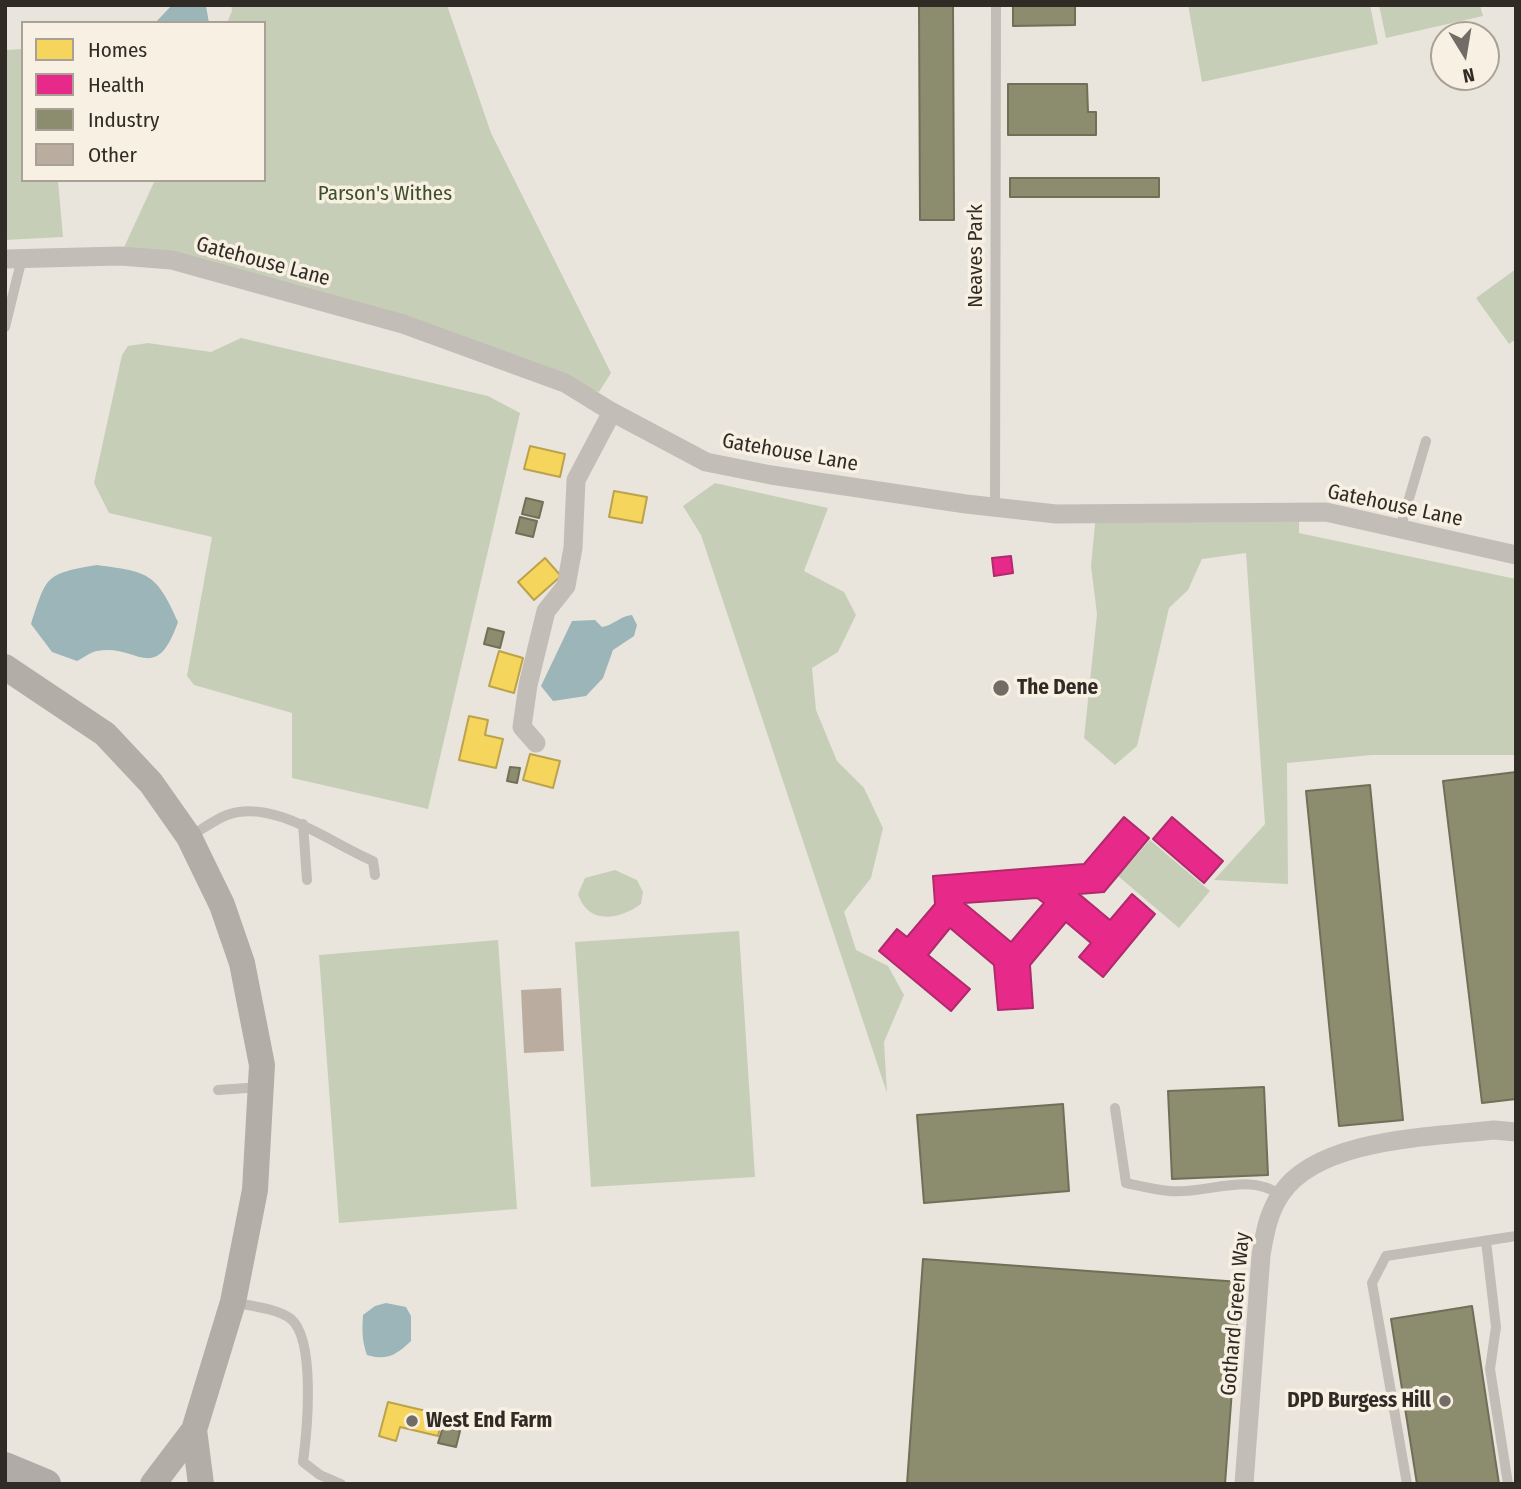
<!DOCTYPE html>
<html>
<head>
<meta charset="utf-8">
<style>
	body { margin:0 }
	#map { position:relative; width:1521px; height:1489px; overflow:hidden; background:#e9e5dd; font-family:"Fira Sans Condensed",sans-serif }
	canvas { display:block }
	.frame { position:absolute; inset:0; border:7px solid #312b26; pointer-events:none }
	.legend { position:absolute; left:21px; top:21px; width:245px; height:161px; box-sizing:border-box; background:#f7f0e3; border:2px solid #a8a197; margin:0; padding:9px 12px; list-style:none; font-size:21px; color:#312b26 }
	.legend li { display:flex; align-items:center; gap:14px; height:35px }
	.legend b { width:35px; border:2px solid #a8a197 }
	.north { position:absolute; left:1430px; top:21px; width:70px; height:70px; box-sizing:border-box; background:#f7f0e3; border:2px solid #a8a197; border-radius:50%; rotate:169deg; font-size:19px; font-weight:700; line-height:28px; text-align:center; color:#312b26 }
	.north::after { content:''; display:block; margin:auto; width:24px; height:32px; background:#716c66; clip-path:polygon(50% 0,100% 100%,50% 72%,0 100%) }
</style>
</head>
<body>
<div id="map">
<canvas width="1521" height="1489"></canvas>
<div class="frame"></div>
<ul class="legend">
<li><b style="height:19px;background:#f6d55c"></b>Homes</li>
<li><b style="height:19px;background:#e7298a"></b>Health</li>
<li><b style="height:19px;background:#8c8c6e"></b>Industry</li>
<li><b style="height:19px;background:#bbaca0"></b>Other</li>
</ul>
<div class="north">N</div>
</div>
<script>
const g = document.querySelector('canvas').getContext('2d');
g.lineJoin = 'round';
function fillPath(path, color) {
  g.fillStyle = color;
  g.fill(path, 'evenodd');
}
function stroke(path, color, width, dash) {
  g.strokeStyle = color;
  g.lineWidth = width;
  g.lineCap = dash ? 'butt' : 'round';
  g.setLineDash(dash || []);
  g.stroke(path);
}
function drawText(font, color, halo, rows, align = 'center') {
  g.font = font + ' "Fira Sans Condensed",sans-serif';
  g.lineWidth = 7;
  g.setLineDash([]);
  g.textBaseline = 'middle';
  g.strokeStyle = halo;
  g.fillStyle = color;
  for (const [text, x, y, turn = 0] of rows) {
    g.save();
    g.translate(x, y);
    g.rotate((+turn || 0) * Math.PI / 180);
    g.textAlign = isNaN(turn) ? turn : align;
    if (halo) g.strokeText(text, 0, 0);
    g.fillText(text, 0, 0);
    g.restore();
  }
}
fillPath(new Path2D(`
	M 231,5 L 447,5 L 491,133 L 611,373 L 599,392 L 403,324 L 120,256 L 155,180 L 264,180 L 264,23 L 227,23 L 232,11 Z
	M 1188,5 L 1370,5 L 1378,44 L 1202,82 Z
	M 1379,5 L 1480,5 L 1483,16 L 1386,38 Z
	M 23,49 L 23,180 L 58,180 L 63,237 L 5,240 L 5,50 Z
	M 1516,269 L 1516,339 L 1509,344 L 1476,298 Z
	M 241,338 L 488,396 L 520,413 L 428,809 L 292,778 L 292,713 L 194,685 L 187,676 L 212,537 L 109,513 L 94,483 L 122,355 L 128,346 L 148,343 L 211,352 Z
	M 715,483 L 828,508 L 804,571 L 844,592 L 856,615 L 838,652 L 812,668 L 816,710 L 837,761 L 864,788 L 883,828 L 871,878 L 844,912 L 856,950 L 888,966 L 904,995 L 884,1042 L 887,1093 L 701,535 L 683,506 Z
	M 1299,512 L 1299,533 L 1516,579 L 1516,755 L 1372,755 L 1287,763 L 1288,884 L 1214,880 L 1265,824 L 1246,553 L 1202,559 L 1188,590 L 1169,608 L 1137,746 L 1115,765 L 1084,738 L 1097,614 L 1091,566 L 1096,513 Z
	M 1150,840 L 1210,891 L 1179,928 L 1118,876 Z
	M 615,870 L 637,880 L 643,892 L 641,904 C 619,920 588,925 578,894 L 585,878 Z
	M 739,931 L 755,1177 L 591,1187 L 575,942 Z
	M 498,940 L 517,1209 L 339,1223 L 319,955 Z`), '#c7ceb8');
fillPath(new Path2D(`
	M 172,5 L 206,6 L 209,23 L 155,23 Z
	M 97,565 C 148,572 156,572 178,622 C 155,687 137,643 97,651 C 91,652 83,658 77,661 L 52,652 L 31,624 C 47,575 45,574 97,565 Z
	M 632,615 L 637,625 L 634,636 L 613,650 L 603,678 L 586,696 L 553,701 L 541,686 L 572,621 L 595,620 L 602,627 C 614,625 620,616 632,615 Z
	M 386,1303 L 406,1307 L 411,1316 L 411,1341 C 396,1355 387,1361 367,1355 C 362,1341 362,1330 363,1315 L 375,1306 Z`), '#9bb5b9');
const homes = new Path2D(`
	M 530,446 L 565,454 L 560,477 L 524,469 Z
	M 614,491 L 647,497 L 642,523 L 609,517 Z
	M 545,558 L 561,576 L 534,600 L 518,582 Z
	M 499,651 L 523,658 L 514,693 L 489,686 Z
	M 469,716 L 488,720 L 485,735 L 503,739 L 496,768 L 459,760 Z
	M 530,754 L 560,761 L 553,788 L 523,780 Z
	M 388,1402 L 443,1415 L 438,1436 L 400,1427 L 396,1441 L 379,1436 Z`);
fillPath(homes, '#f6d55c');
stroke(homes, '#bba24c', 2);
const health = new Path2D(`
	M 1011,556 L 1013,573 L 994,576 L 992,558 Z
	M 1124,817 L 1149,838 L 1104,892 L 1079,894 L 1110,920 L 1132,894 L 1155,914 L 1103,977 L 1079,957 L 1091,943 L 1066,922 L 1030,965 L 1033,1008 L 998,1010 L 994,965 L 950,928 L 928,955 L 970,989 L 951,1011 L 879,951 L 897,929 L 907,937 L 935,904 L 933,876 L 1084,864 ZM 1037,898 L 1044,903 L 1011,942 L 964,903 Z
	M 1172,817 L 1223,861 L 1204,883 L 1153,839 Z`);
fillPath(health, '#e7298a');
stroke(health, '#b02a6c', 2);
const industry = new Path2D(`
	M 919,5 L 953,5 L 954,220 L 920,220 Z
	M 1013,5 L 1075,5 L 1075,25 L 1013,26 Z
	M 1008,84 L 1087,84 L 1088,112 L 1096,112 L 1096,135 L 1008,135 Z
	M 1010,178 L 1159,178 L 1159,197 L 1010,197 Z
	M 526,498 L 543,502 L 539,518 L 522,514 Z
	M 520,517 L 537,521 L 533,537 L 516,533 Z
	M 488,628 L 504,632 L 500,648 L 484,644 Z
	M 510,767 L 520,768 L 517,783 L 507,781 Z
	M 1516,772 L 1516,1099 L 1482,1103 L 1443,781 Z
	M 1370,785 L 1403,1120 L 1339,1126 L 1306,791 Z
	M 1264,1087 L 1268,1175 L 1172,1179 L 1168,1091 Z
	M 1063,1104 L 1069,1191 L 924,1203 L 917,1115 Z
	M 923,1259 L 1240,1282 L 1225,1484 L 907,1484 Z
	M 1472,1306 L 1499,1484 L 1417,1484 L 1391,1319 Z
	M 443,1427 L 460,1431 L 456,1447 L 438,1443 Z`);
fillPath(industry, '#8c8c6e');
stroke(industry, '#716f58', 2);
fillPath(new Path2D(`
	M 561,988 L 564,1051 L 524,1053 L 521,990 Z`), '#bbaca0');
stroke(new Path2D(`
	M 5,327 L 22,258
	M 995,507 L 996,5
	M 1400,529 L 1426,441
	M 303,824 L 307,880
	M 189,837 C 201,830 214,820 227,815 C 274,798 330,843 373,861 L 375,875
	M 218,1090 L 261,1087
	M 1115,1108 L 1126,1183 C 1140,1186 1154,1190 1169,1191 C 1205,1195 1248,1171 1280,1195
	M 1486,1241 L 1496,1327 L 1490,1369 L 1508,1484
	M 233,1302 C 249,1306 277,1308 291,1319 C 316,1340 307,1432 303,1462 L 320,1475 L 341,1484
	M 1407,1484 L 1372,1283 L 1386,1256 L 1516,1236`), '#c2bdb6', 10);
stroke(new Path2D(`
	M 5,259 L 120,256 L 172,260 L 403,324 L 565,383 L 612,412 L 706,462 L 771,475 L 966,504 L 1056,514 L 1326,512 L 1516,555
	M 536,743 L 522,727 L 528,685 L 546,611 L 566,586 L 573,548 L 576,480 L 612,412
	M 1244,1484 L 1261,1255 C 1265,1233 1268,1213 1281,1194 C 1318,1138 1432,1137 1494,1130 L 1516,1132`), '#c2bdb6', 19);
stroke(new Path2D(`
	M 5,667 L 105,734 L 151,783 L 189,837 L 222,905 L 242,963 L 262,1065 L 255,1190 L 233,1302 L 194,1430 L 153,1484
	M 194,1430 L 201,1484`), '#b3ada7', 26);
stroke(new Path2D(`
	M 5,1467 L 46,1484`), '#b0aba6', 30);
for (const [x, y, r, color] of [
	[1001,688,9,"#716c66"],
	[1445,1401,7,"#716c66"],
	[412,1421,7,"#716c66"]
]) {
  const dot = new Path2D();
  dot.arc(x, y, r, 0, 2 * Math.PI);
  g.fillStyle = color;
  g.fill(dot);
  stroke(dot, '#f7f0e3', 2.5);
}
drawText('21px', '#3d4e2b', '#f7f0e3', [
	["Parson's Withes",385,194]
]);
drawText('21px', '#312b26', '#f7f0e3', [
	["Neaves Park",976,256,-90],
	["Gatehouse Lane",263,262,15],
	["Gatehouse Lane",790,453,10],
	["Gatehouse Lane",1395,506,12],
	["Gothard Green Way",1236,1314,-85]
]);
drawText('bold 21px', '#312b26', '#f7f0e3', [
	["The Dene",1017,688],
	["DPD Burgess Hill",1431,1401,"right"],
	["West End Farm",426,1421]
], 'left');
</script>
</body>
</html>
